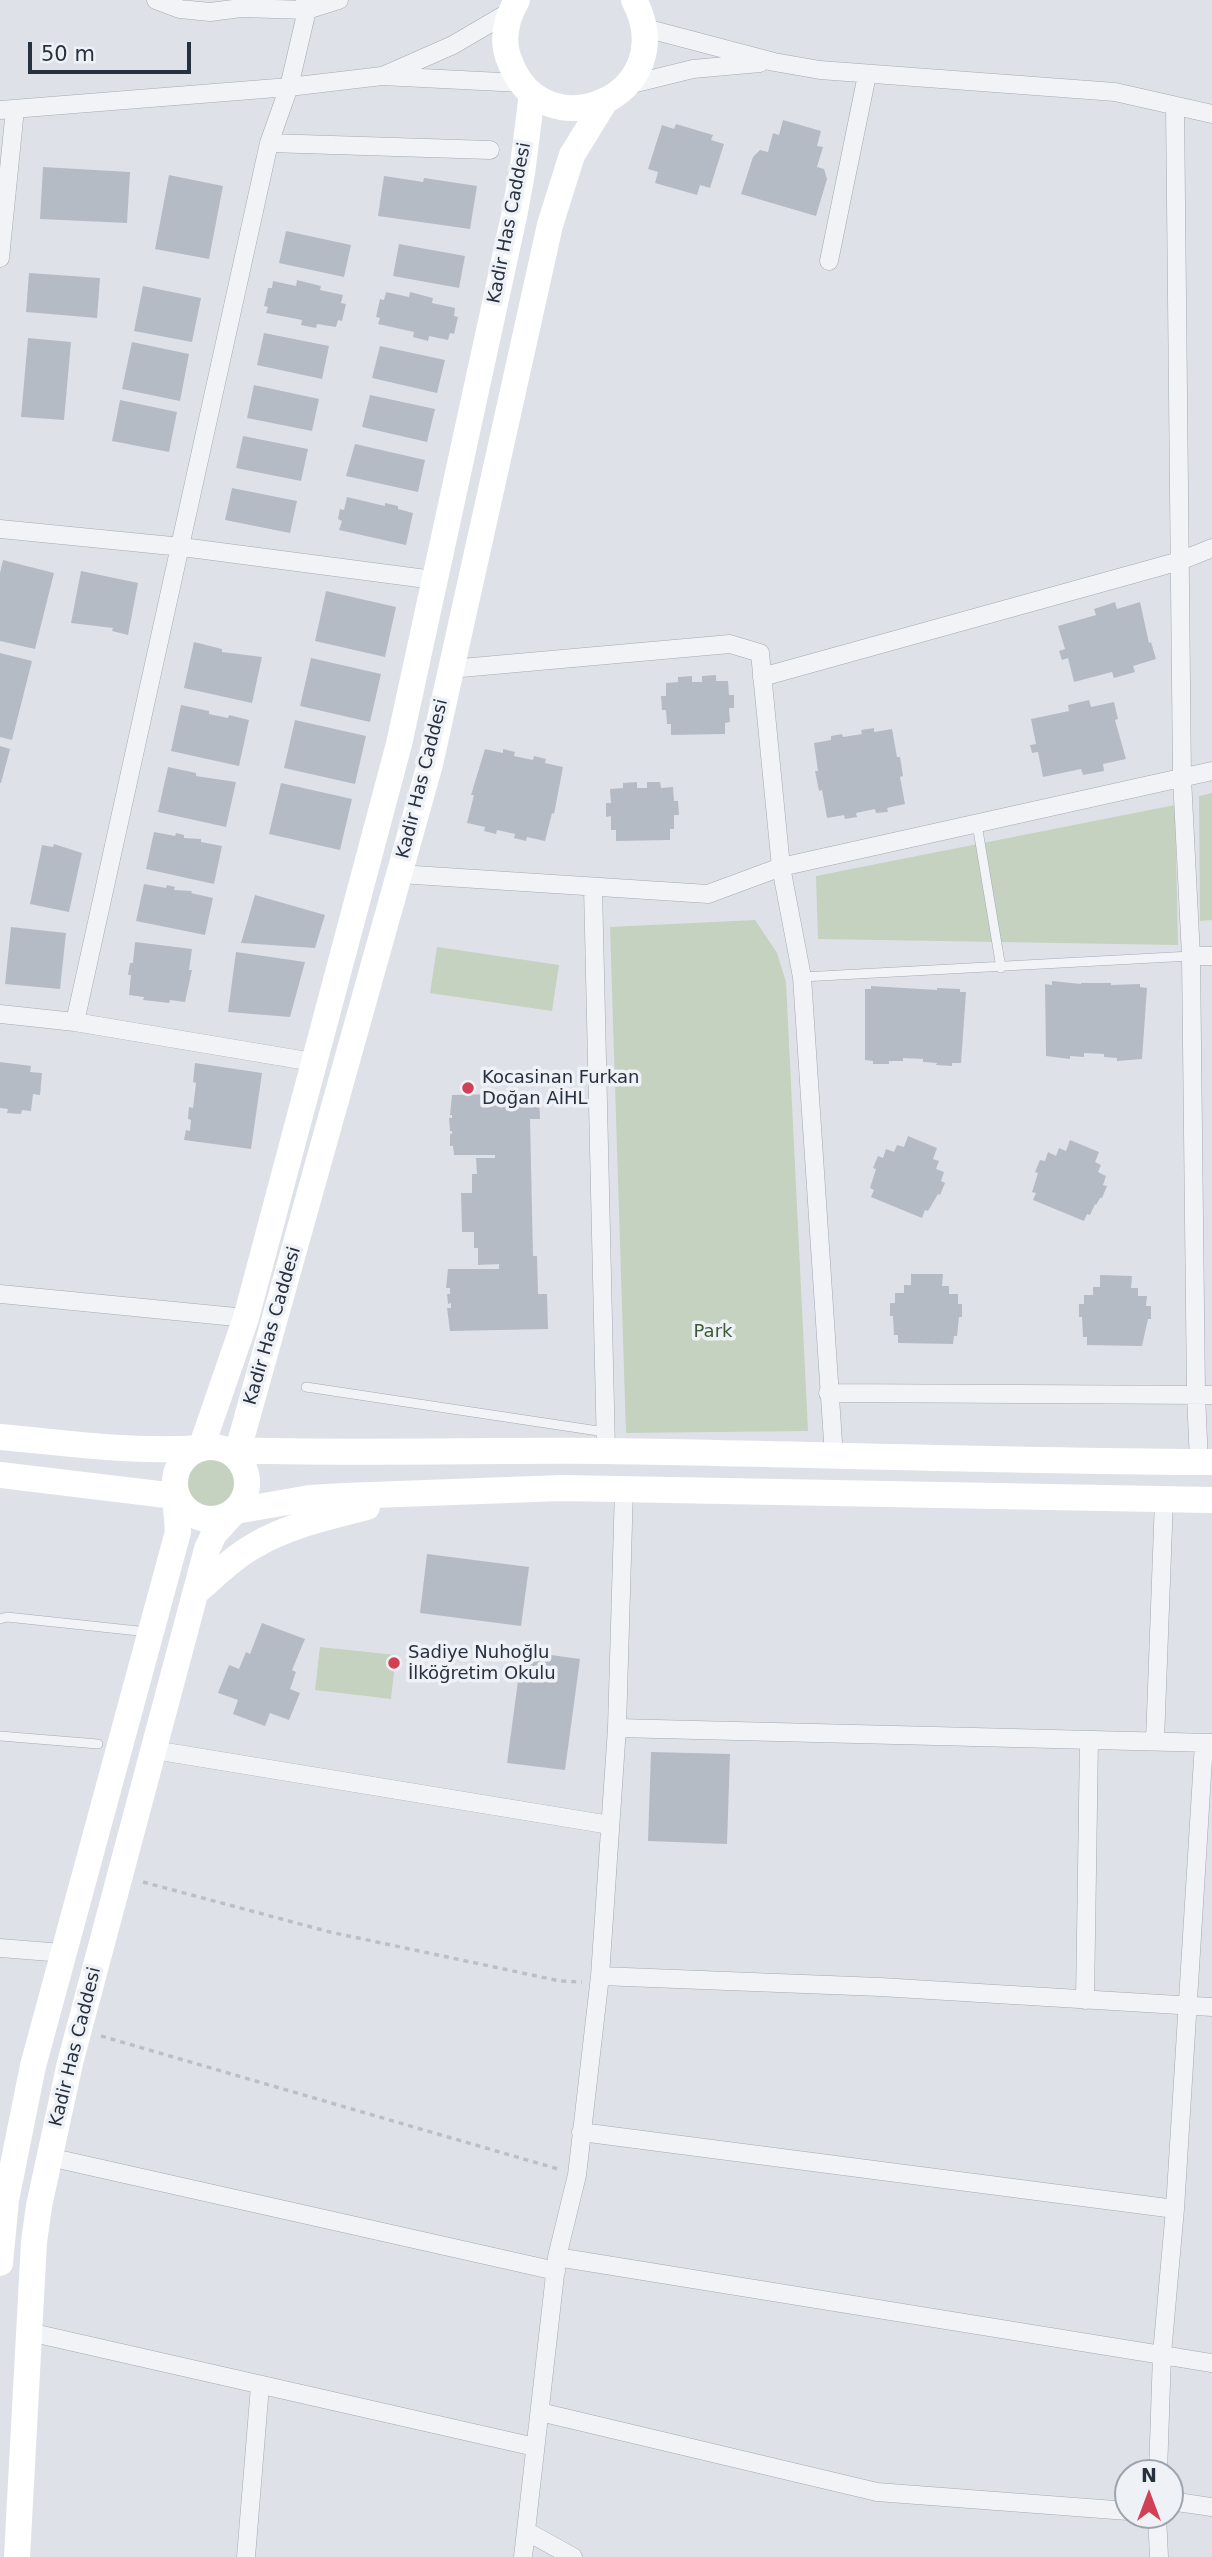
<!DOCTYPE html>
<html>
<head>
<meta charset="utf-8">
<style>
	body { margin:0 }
	#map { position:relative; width:1212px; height:2557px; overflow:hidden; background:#dee2e8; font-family:"DejaVu Sans",sans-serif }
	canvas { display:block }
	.north { position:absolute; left:1114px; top:2459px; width:70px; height:70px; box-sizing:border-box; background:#eef1f6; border:2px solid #9ea4ad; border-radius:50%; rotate:0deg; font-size:19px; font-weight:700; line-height:28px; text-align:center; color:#27303f }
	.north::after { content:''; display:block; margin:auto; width:24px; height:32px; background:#d04155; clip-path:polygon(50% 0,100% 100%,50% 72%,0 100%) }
	.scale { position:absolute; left:28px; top:42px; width:163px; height:32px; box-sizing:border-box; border:4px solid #27303f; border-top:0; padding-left:9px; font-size:21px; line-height:24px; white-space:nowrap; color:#27303f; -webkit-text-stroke:5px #eef1f6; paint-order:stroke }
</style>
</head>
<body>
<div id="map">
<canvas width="1212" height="2557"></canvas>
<div class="north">N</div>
<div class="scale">50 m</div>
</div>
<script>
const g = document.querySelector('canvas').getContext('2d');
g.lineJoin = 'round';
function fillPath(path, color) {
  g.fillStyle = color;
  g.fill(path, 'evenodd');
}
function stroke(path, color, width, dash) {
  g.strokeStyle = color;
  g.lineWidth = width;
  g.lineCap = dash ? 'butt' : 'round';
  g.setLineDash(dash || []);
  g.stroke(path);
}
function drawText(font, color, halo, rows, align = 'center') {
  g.font = font + ' "DejaVu Sans",sans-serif';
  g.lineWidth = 7;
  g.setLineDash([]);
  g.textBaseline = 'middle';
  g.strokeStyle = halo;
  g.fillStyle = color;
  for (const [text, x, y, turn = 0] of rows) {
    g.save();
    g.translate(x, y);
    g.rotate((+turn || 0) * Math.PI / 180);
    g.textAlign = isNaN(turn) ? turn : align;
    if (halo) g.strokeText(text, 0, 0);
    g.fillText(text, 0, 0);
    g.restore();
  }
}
fillPath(new Path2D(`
	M 1212,793 L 1212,920 L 1200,921 L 1199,796 Z
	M 1175,805 L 1178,945 L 818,939 L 816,876 Z
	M 755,920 L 777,953 L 786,982 L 808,1431 L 626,1433 L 610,927 Z
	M 437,947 L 559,965 L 552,1011 L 430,993 Z
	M184 1483a27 27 0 1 1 54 0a27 27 0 1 1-54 0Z
	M 320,1647 L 396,1655 L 391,1699 L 315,1690 Z`), '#c4d2bf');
fillPath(new Path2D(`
	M 783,120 L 821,131 L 817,146 L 823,147 L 817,167 L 824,169 L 827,179 L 816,216 L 741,194 L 753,157 L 760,150 L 768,152 L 773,133 L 779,135 Z
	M 676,124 L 713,135 L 711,140 L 724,144 L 710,188 L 700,185 L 697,195 L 655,183 L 658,172 L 648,169 L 662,125 L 674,129 Z
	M 43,167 L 130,172 L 127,223 L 40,219 Z
	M 169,175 L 223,186 L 209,259 L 155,249 Z
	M 384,176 L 423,182 L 424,178 L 477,186 L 470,229 L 378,216 Z
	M 286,231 L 351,245 L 344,277 L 279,263 Z
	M 399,244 L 465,256 L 459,288 L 393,276 Z
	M 29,273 L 100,278 L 97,318 L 26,312 Z
	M 297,280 L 321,286 L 320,290 L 343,295 L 341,303 L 346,304 L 342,321 L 338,320 L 336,327 L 317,324 L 316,328 L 301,325 L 302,320 L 266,313 L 268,307 L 264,306 L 268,288 L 272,288 L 273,281 L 296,286 Z
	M 143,286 L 201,298 L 192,342 L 134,331 Z
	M 386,292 L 409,297 L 410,292 L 433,298 L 432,303 L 455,308 L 454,316 L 458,317 L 454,334 L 450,333 L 448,340 L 429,336 L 428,341 L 413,337 L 414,332 L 378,324 L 380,318 L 376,317 L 380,299 L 384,300 Z
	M 264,333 L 329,346 L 322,379 L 257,365 Z
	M 28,338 L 71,342 L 64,420 L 21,417 Z
	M 132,342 L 189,354 L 180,401 L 122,389 Z
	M 380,346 L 445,360 L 437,393 L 372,378 Z
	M 254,385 L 319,399 L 312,431 L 247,418 Z
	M 370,395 L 435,409 L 427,442 L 362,427 Z
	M 120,400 L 177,412 L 169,452 L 112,441 Z
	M 243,436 L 308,449 L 301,481 L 236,468 Z
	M 355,444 L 425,460 L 418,492 L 346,476 Z
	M 232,488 L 297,501 L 290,533 L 225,520 Z
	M 347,497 L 385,506 L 385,503 L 398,506 L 398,509 L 413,513 L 406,545 L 339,530 L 342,521 L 338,519 L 340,509 L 344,510 Z
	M 3,560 L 54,573 L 35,649 L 0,641 L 0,573 Z
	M 81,571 L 138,583 L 128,635 L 112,631 L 113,628 L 71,623 Z
	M 326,591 L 396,607 L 385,657 L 315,641 Z
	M 1115,602 L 1117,609 L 1140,602 L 1149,643 L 1151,642 L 1156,659 L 1133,666 L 1135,672 L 1114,678 L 1112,672 L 1074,682 L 1068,658 L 1062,660 L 1059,651 L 1065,649 L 1058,626 L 1096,615 L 1094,609 Z
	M 194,642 L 222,649 L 222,652 L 262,657 L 252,703 L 184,688 Z
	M 0,653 L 32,661 L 12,740 L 0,737 Z
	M 311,658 L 381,674 L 370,722 L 300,706 Z
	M 716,675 L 716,681 L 728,681 L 729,695 L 734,695 L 734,708 L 729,708 L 730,722 L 725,723 L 725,734 L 671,735 L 671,724 L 667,724 L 666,710 L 662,710 L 661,696 L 666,696 L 666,683 L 678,682 L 678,677 L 692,676 L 692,682 L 702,682 L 702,676 Z
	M 1089,700 L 1091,707 L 1114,702 L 1118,719 L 1115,720 L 1126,759 L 1103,764 L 1104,771 L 1083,775 L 1081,769 L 1043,777 L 1038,752 L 1032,753 L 1030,745 L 1036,744 L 1031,719 L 1069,711 L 1068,705 Z
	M 181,705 L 209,711 L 209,714 L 228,718 L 229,715 L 249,720 L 239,766 L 171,751 Z
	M 295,720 L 366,736 L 355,784 L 284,768 Z
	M 874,728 L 874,732 L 892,729 L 897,757 L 900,757 L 903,776 L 900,777 L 905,804 L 887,808 L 888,812 L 876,813 L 875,809 L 856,813 L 857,817 L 845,819 L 844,815 L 827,818 L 822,790 L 819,791 L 815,771 L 818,771 L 814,743 L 831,740 L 831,736 L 842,734 L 843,737 L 862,734 L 861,730 Z
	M 0,746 L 10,749 L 1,783 L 0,783 Z
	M 485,749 L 503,753 L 503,749 L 515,752 L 514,756 L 533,760 L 534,756 L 546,759 L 545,763 L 563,767 L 554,814 L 552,813 L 545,841 L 527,837 L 526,841 L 514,838 L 515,834 L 497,830 L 496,834 L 484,831 L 485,827 L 467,823 L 474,795 L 471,795 Z
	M 168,767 L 196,773 L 196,776 L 236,782 L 226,827 L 158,812 Z
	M 637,782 L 637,788 L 647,788 L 647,782 L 660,782 L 661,788 L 673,787 L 674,801 L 678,801 L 679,815 L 674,815 L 674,829 L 670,829 L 670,840 L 616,841 L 616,830 L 611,830 L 611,816 L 606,817 L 606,803 L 611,803 L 610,789 L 623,788 L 623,783 Z
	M 281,783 L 352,799 L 340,850 L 269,834 Z
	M 154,832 L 175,836 L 176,833 L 184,835 L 184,838 L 201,839 L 201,842 L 222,846 L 214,884 L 146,869 Z
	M 54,844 L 82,853 L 69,912 L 30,904 L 42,845 L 53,847 Z
	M 144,884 L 166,888 L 167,885 L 175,887 L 174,890 L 192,891 L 191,893 L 213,898 L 205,935 L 136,921 Z
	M 255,895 L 325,915 L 315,948 L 241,943 Z
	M 11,927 L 66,933 L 60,989 L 5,984 Z
	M 135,942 L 192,949 L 189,970 L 192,970 L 185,1002 L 170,1000 L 169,1003 L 143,1000 L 144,997 L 129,995 L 131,975 L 128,975 L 130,963 L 133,963 Z
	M 236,952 L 305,962 L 290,1017 L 228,1012 Z
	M 1052,981 L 1081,984 L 1081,983 L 1111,983 L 1111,985 L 1140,984 L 1140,987 L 1147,988 L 1142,1059 L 1117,1061 L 1117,1058 L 1104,1057 L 1104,1054 L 1084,1053 L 1084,1057 L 1070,1056 L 1070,1059 L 1046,1056 L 1045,984 L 1052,985 Z
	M 871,986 L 937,990 L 937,988 L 960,989 L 960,992 L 966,992 L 961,1063 L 952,1063 L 952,1066 L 936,1065 L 937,1063 L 923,1062 L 923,1059 L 903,1058 L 903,1061 L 889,1061 L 889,1064 L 873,1064 L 873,1061 L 865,1060 L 865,989 L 871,989 Z
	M 0,1062 L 31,1066 L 30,1072 L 42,1073 L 40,1095 L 33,1094 L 31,1111 L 22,1110 L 21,1114 L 7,1113 L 8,1109 L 0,1108 Z
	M 195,1063 L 262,1073 L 251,1149 L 184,1140 L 186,1130 L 190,1131 L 191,1120 L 188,1119 L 189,1107 L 193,1108 L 196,1083 L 193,1082 Z
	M 539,1093 L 540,1119 L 530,1119 L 533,1256 L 537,1256 L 538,1294 L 547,1294 L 548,1329 L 450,1331 L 447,1308 L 451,1308 L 451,1303 L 448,1304 L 447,1294 L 450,1294 L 450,1288 L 446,1288 L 448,1269 L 499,1269 L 499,1264 L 478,1265 L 478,1248 L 474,1248 L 474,1232 L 462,1232 L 461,1193 L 472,1193 L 472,1174 L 477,1174 L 476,1158 L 495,1158 L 495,1155 L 454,1155 L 453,1146 L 450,1146 L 450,1134 L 452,1134 L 452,1131 L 450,1131 L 449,1118 L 452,1118 L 452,1115 L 450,1115 L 452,1095 Z
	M 908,1136 L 937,1148 L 933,1159 L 939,1161 L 936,1169 L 944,1172 L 941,1181 L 945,1183 L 940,1195 L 938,1194 L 928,1211 L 925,1210 L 922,1218 L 871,1197 L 874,1190 L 870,1188 L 876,1169 L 873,1168 L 878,1156 L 883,1158 L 886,1149 L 894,1152 L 897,1145 L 904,1147 Z
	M 1070,1140 L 1099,1152 L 1095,1162 L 1101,1165 L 1098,1172 L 1106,1176 L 1103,1185 L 1107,1186 L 1102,1198 L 1100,1198 L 1096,1205 L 1095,1204 L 1090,1215 L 1087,1214 L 1084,1221 L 1033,1200 L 1036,1193 L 1032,1192 L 1038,1173 L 1035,1172 L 1040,1160 L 1045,1161 L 1048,1152 L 1056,1156 L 1059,1148 L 1066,1151 Z
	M 911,1274 L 943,1274 L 942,1286 L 949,1286 L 949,1294 L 958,1294 L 958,1304 L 962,1304 L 962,1317 L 959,1317 L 957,1336 L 954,1336 L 953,1344 L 898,1343 L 898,1335 L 894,1335 L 893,1316 L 890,1316 L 890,1303 L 895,1303 L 895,1293 L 904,1293 L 904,1285 L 911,1285 Z
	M 1100,1275 L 1132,1276 L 1131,1288 L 1138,1288 L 1138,1296 L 1147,1296 L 1146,1306 L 1151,1306 L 1151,1319 L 1148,1319 L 1142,1346 L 1087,1345 L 1087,1337 L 1083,1337 L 1082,1317 L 1079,1317 L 1079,1304 L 1084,1304 L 1084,1295 L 1093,1295 L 1093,1287 L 1100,1287 Z
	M 427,1554 L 529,1567 L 521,1626 L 420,1613 Z
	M 262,1623 L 305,1639 L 292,1670 L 296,1672 L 290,1689 L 300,1693 L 289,1720 L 270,1713 L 265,1726 L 233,1714 L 238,1700 L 218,1693 L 229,1665 L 239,1669 L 246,1652 L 250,1654 Z
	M 522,1651 L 580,1659 L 565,1770 L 507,1763 Z
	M 651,1752 L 730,1754 L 727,1844 L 648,1841 Z`), '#b5bbc5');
const lane = new Path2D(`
	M 977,824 L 1001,968
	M 802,977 L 1191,956
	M 306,1387 L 605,1432
	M 0,1619 L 7,1617 L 148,1632
	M 0,1736 L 98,1744`);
const street = new Path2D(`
	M 156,0 L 180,9 L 210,12 L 241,8 L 307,10 L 339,0
	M 645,28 L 774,62 L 820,70 L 1115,92 L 1212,114
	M 385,75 L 453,45 L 511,11
	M 628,85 L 693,69 L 760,63
	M 1175,106 L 1182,778 L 1191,956 L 1196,1395 L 1199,1462
	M 0,110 L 289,87 L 382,76 L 521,83
	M 269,143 L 490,150
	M 0,258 L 15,109
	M 829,261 L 867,75
	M 0,529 L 182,547 L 434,580
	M 450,669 L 730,644 L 760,653 L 781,867 L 802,977 L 834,1457
	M 762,677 L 1180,561 L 1212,548
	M 399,874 L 708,894 L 781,867 L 1212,771
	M 593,887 L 606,1451
	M 1191,956 L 1212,956
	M 0,1014 L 75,1022 L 313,1062
	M 75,1022 L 269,143 L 289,87 L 307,10 L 305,0
	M 0,1294 L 246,1318
	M 828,1393 L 1212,1395
	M 617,1728 L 1212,1743
	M 1155,1741 L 1164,1500
	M 154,1750 L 610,1825
	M 0,1948 L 63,1953
	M 600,1976 L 880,1987 L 1212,2007
	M 1085,2000 L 1089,1740
	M 581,2132 L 1175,2209
	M 49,2157 L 556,2271
	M 557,2257 L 1212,2363
	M 29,2332 L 535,2447
	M 540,2412 L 877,2492 L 1128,2511
	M 1158,2473 L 1162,2354 L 1175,2209 L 1204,1743
	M 1170,2501 L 1212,2507
	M 1157,2515 L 1159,2557
	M 526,2531 L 573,2557
	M 246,2557 L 260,2386
	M 523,2557 L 557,2257 L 577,2175 L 600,1976 L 617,1728 L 624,1489`);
stroke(lane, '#a3a9b2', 10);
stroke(street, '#a3a9b2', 19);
stroke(new Path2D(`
	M 143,1882 L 330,1932 L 560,1981 L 582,1982
	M 101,2036 L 558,2169`), '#bcc0c6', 3.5, [5, 5]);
stroke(lane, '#f1f3f6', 9);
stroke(street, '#f1f3f6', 18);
stroke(new Path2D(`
	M 517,0 C 506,19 501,41 510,62 C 545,154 684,95 634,0
	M 0,1437 C 67,1443 134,1453 201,1448 L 246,1318 L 399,744 L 514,216 L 522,173 L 532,94
	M175 1483a36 36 0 1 1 72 0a36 36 0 1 1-72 0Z
	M 226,1450 C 353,1454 480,1450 607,1451 C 809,1454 1010,1461 1212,1462
	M 236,1457 L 430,764 L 550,225 L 572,155 L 604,103
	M 0,1475 L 175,1496 L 178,1532 L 33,2066 L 6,2200 L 0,2263
	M 196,1592 C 214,1577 231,1559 252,1547 C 287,1526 327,1517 367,1507
	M 17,2557 L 34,2242 L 39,2206 L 70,2063 L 207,1549 L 214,1534 L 235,1511 L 310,1498 L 345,1496 L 562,1488 L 1212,1500`), '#fff', 26);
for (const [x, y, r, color] of [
	[468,1088,7,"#d04155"],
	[394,1663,7,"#d04155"]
]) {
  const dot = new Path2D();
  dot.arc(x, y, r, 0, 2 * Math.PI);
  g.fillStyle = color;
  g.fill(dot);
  stroke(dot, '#eef1f6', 2.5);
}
drawText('18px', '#27303f', '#eef1f6', [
	["Kadir Has Caddesi",510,223,-79],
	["Kadir Has Caddesi",423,779,-76],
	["Kadir Has Caddesi",273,1326,-74],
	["Kadir Has Caddesi",76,2047,-76]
]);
drawText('18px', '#27303f', '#eef1f6', [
	["Kocasinan Furkan",482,1078],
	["Doğan AİHL",482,1099],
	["Sadiye Nuhoğlu",408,1653],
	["İlköğretim Okulu",408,1674]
], 'left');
drawText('18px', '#3b5b34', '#eef1f6', [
	["Park",713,1332]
]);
</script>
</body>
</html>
